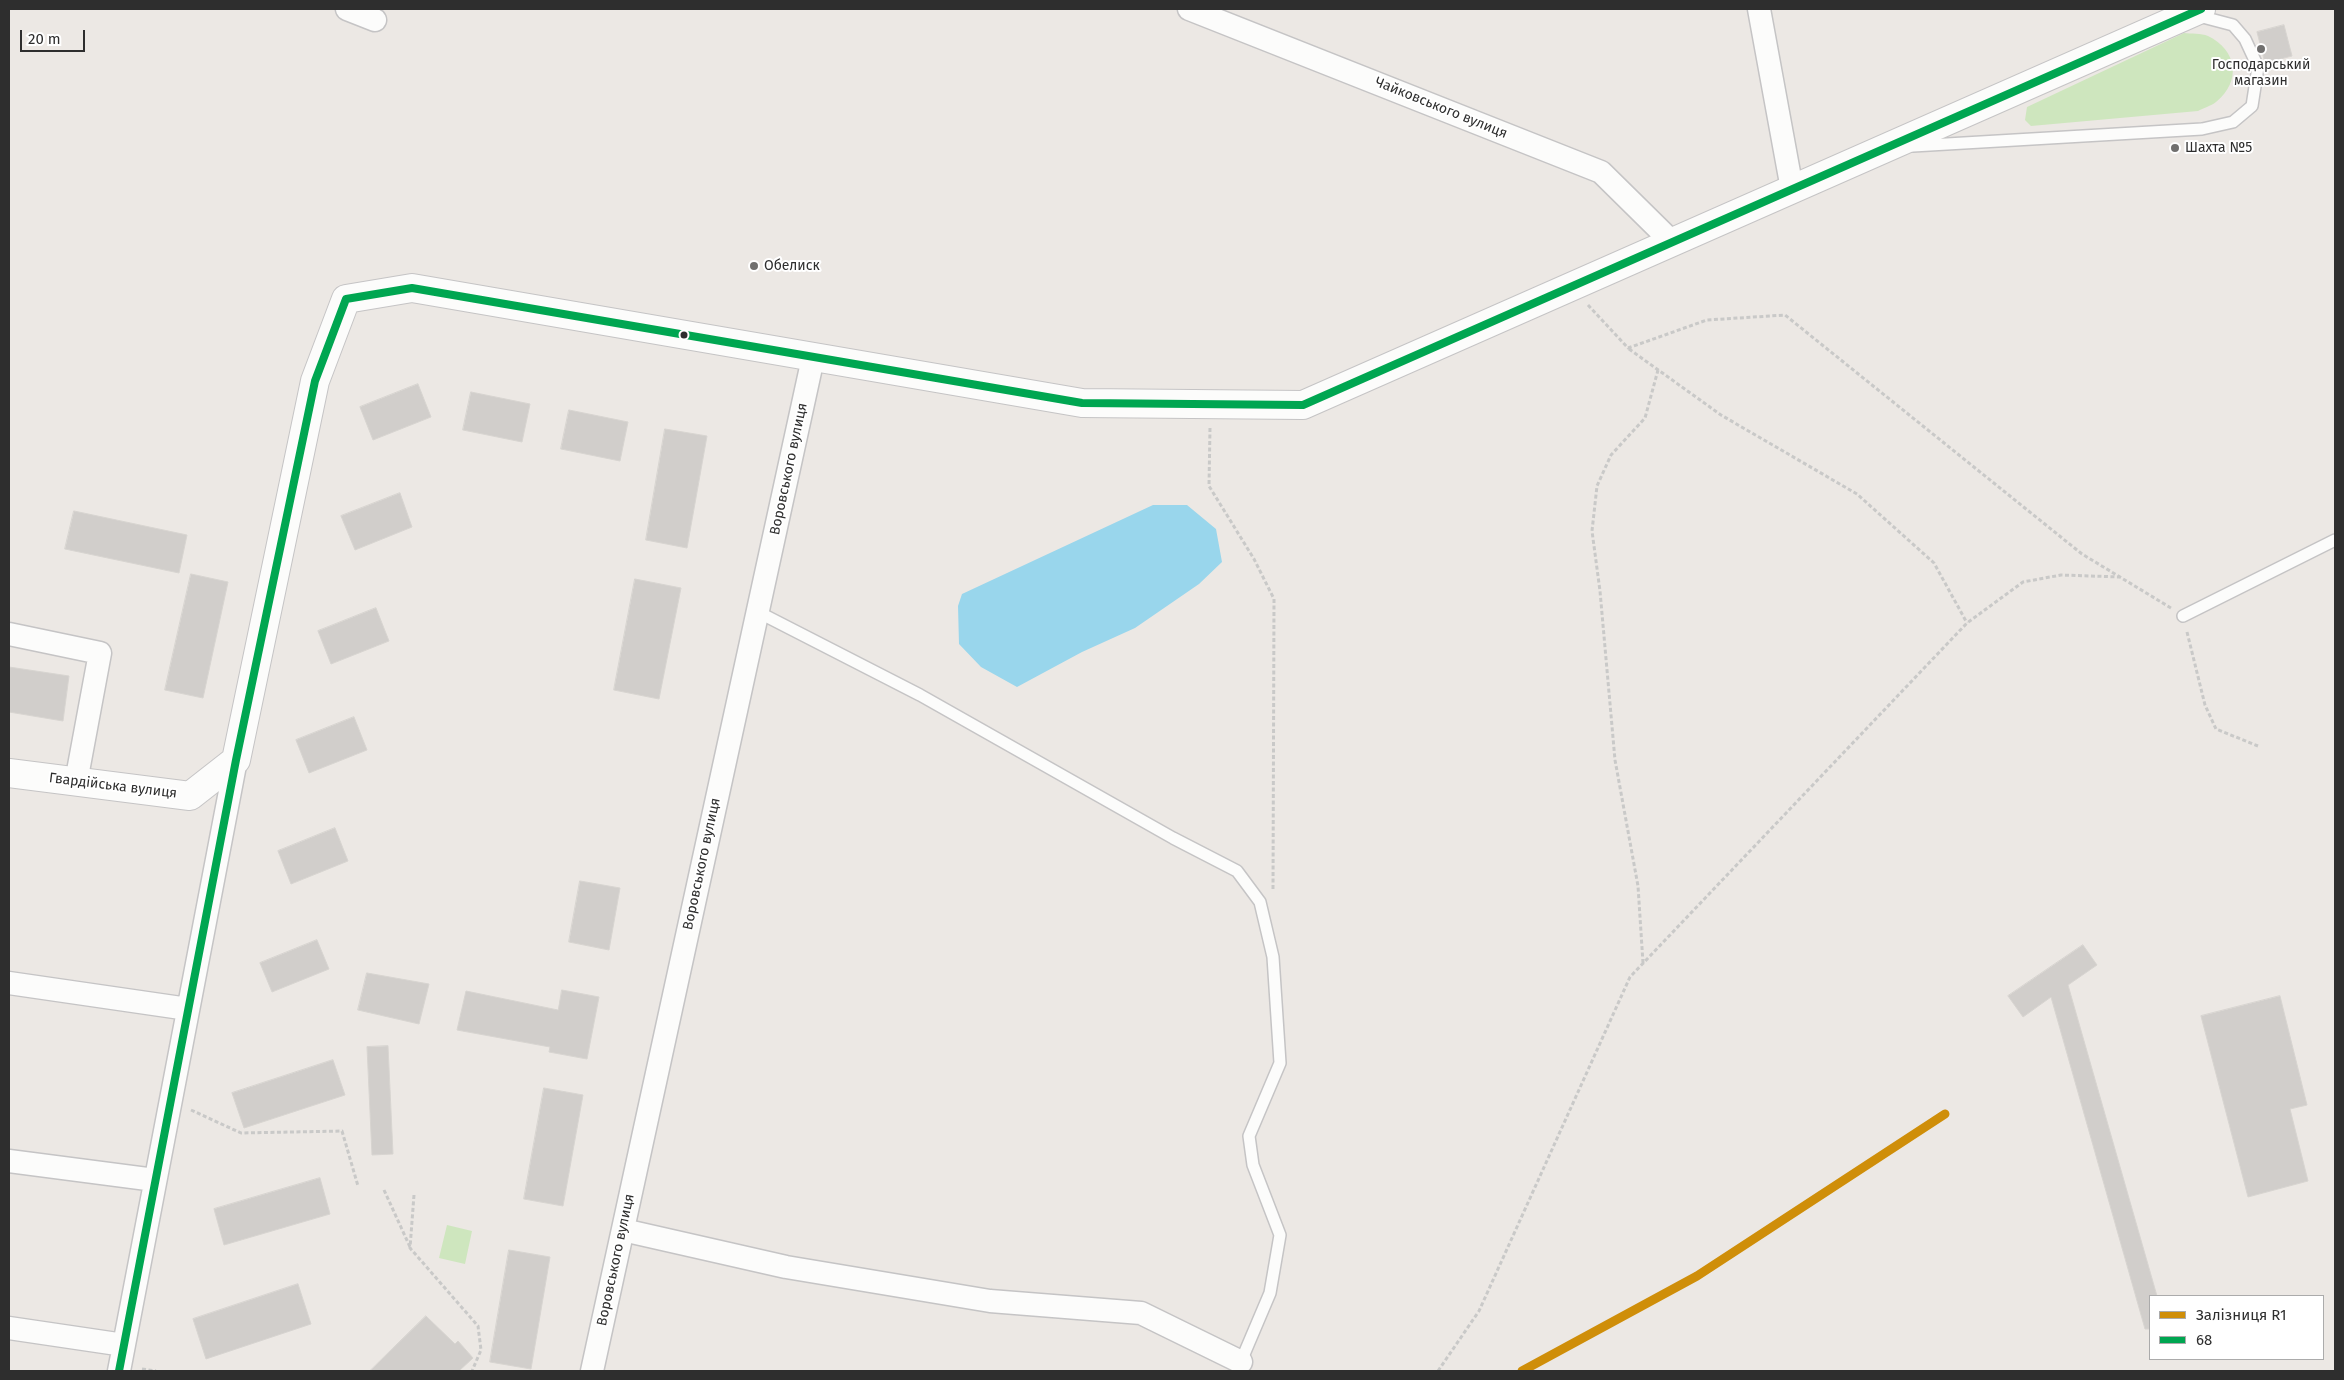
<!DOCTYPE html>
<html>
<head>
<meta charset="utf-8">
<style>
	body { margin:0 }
	#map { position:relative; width:2344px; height:1380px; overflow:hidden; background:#ece8e4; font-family:"Fira Sans",sans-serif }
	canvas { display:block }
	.frame { position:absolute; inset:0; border:10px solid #2e2e2e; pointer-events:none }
	.legend { position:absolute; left:2149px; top:1295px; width:175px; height:65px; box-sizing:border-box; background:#fff; border:1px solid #ababab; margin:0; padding:6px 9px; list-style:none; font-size:15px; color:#2e2e2e }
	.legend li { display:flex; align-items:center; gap:10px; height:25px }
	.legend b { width:25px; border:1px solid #ababab }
	.scale { position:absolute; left:20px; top:30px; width:65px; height:22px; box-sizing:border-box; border:2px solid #2e2e2e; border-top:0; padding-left:6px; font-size:15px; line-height:18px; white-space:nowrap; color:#2e2e2e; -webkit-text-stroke:4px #fff; paint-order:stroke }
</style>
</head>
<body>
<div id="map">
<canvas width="2344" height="1380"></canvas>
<div class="frame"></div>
<ul class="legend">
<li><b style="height:6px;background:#cf8e09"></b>Залізниця R1</li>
<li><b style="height:6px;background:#00a651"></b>68</li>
</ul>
<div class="scale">20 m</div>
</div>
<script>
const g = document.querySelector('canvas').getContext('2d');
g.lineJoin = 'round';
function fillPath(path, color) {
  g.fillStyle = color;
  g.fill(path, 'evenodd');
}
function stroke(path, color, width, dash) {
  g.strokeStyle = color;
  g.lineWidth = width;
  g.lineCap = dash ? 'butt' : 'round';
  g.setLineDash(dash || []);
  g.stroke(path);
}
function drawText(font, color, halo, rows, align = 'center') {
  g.font = font + ' "Fira Sans",sans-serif';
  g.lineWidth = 4;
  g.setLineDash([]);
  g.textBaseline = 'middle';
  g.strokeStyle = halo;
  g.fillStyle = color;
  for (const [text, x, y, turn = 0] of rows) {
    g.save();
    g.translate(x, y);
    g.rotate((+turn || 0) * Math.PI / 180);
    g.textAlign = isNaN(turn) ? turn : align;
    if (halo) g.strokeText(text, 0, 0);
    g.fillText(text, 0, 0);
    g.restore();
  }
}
fillPath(new Path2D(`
	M 2184,33 C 2191,34 2201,33 2208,36 C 2237,50 2242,81 2216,102 C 2211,106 2203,108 2198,111 L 2031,126 L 2025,120 L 2027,107 Z
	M 447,1225 L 472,1231 L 465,1264 L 439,1258 Z`), '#cee6be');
fillPath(new Path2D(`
	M 1153,505 L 1187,505 L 1216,529 L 1222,562 L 1199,584 L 1135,628 L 1082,652 L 1017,687 L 981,667 L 959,644 L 958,606 L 962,594 Z`), '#99d6ec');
const building = new Path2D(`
	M 2284,25 L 2292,56 L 2265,63 L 2257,32 Z
	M 418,384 L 431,417 L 373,440 L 360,407 Z
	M 471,392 L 530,404 L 522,442 L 463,430 Z
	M 569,410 L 628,422 L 620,461 L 561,449 Z
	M 665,429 L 707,436 L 687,548 L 646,540 Z
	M 400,493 L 412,527 L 355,550 L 341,516 Z
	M 74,511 L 187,535 L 179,573 L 65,549 Z
	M 191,574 L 228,582 L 203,698 L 165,690 Z
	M 635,579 L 681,588 L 659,699 L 614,690 Z
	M 376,608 L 389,641 L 331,664 L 318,631 Z
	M 9,667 L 69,676 L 63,721 L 9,712 Z
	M 354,717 L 367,750 L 309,773 L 296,740 Z
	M 335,828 L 348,861 L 291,884 L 278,851 Z
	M 580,881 L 620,888 L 609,950 L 569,942 Z
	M 317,940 L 329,969 L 272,992 L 260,963 Z
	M 2083,945 L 2097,965 L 2068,985 L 2157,1296 L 2150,1296 L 2150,1329 L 2145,1329 L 2051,997 L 2023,1017 L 2008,996 Z
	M 367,973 L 429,984 L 419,1024 L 358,1010 Z
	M 562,990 L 599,997 L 587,1059 L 549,1052 L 550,1047 L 457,1030 L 466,991 L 558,1010 Z
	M 2280,996 L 2307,1105 L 2290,1109 L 2308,1181 L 2248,1197 L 2201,1016 Z
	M 388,1046 L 393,1154 L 372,1155 L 367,1047 Z
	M 333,1060 L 345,1095 L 244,1128 L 232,1093 Z
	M 544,1088 L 583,1095 L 563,1206 L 524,1199 Z
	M 320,1178 L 330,1214 L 224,1245 L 214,1209 Z
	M 509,1250 L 550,1257 L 531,1369 L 490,1362 Z
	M 298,1284 L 311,1324 L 206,1359 L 193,1319 Z
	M 426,1316 L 455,1344 L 458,1341 L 473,1358 L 459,1371 L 370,1371 Z`);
fillPath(building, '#d1cecb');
stroke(building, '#d7d4d0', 1);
const service = new Path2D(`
	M 1913,146 L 2202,129 L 2233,122 L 2252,106 L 2258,67 L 2245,39 L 2233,25 L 2195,15
	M 758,612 L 920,695 L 1173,838 L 1237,871 L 1260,902 L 1273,957 L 1280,1063 L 1249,1136 L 1253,1165 L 1280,1235 L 1270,1293 L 1239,1366
	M 2183,616 L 2335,540`);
const minor = new Path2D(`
	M 347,9 L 375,20
	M 1189,9 L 1601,172 L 1671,241
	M 1759,9 L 1792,189
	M 9,634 L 100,653 L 76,782
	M 9,983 L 188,1009
	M 9,1161 L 155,1180
	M 623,1230 L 786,1267 L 990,1301 L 1141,1313 L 1241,1362
	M 9,1328 L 124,1345
	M 119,1371 L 236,760
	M 592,1371 L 813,358`);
const tertiary = new Path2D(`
	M 9,773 L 190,796 L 236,760 L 315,381 L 346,299 L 412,288 L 1082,403 L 1303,405 L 2201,9`);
stroke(service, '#c5c4c5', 14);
stroke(minor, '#c5c4c5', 25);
stroke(tertiary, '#c5c4c5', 30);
stroke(new Path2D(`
	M 1588,305 L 1628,348 L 1707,320 L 1785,315 L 2082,554 L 2171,608
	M 1629,349 L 1721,415 L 1857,494 L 1934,563 L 1967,623
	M 1210,428 L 1209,486 L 1254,559 L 1274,599 L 1273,891
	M 2187,632 L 2205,705 L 2216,729 L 2258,746
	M 1643,963 L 1638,886 L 1615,760 L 1600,591 L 1592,531 L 1597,486 L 1611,455 L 1645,418 L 1658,370
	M 191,1110 L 241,1133 L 342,1131 L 358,1186
	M 384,1190 L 410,1247
	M 414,1195 L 410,1248 L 478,1326 L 481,1350 L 472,1371
	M 142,1369 L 156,1371
	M 1438,1371 L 1479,1311 L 1630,977 L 1967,623 L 2023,582 L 2061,575 L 2120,577`), '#c9c9c8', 3, [4, 2.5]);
stroke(service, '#fcfcfb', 11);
stroke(minor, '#fcfcfb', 22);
stroke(tertiary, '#fcfcfb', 28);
stroke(new Path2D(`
	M 119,1371 L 236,760 L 315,381 L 346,299 L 412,288 L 1082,403 L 1303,405 L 2201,9`), '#00a651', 8);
stroke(new Path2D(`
	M 1522,1371 L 1697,1276 L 1945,1114`), '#cf8e09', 9);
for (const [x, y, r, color] of [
	[2261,49,5,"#706f6e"],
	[2175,148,5,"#706f6e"],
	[754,266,5,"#706f6e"],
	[684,335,4.5,"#2e2e2e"]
]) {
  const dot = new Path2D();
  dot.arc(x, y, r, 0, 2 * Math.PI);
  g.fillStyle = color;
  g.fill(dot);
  stroke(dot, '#fff', 2);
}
drawText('14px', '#2e2e2e', '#fff', [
	["Господарський",2261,65,"center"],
	["магазин",2261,81,"center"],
	["Шахта №5",2185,148],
	["Обелиск",764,266]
], 'left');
drawText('14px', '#2e2e2e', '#fff', [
	["Чайковського вулиця",1441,108,22],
	["Воровського вулиця",789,469,-78],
	["Гвардійська вулиця",113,786,7],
	["Воровського вулиця",702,864,-78],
	["Воровського вулиця",616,1260,-78]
]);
</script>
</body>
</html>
